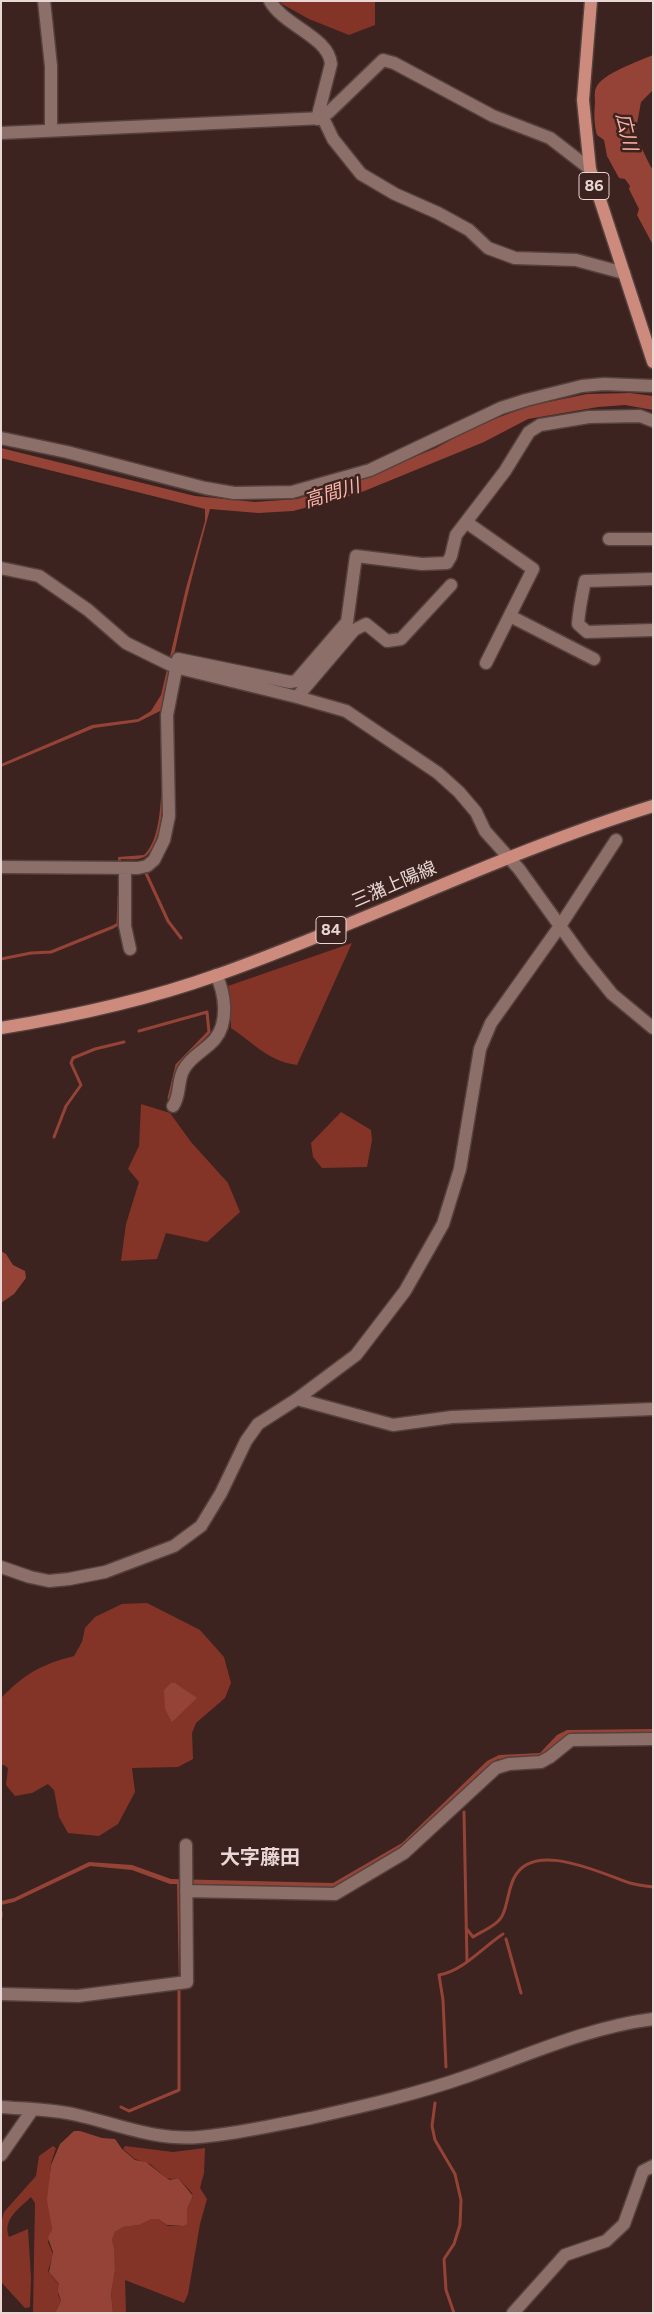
<!DOCTYPE html>
<html>
<head>
<meta charset="utf-8">
<style>
	body { margin:0 }
	#map { position:relative; width:654px; height:2314px; overflow:hidden; background:#3c231f; font-family:Figtree,sans-serif }
	canvas { display:block }
	.frame { position:absolute; inset:0; border:2px solid #e8d7d4; pointer-events:none }
</style>
</head>
<body>
<div id="map">
<canvas width="654" height="2314"></canvas>
<div class="frame"></div>
</div>
<script>
const g = document.querySelector('canvas').getContext('2d');
g.lineJoin = 'round';
function fillPath(path, color) {
  g.fillStyle = color;
  g.fill(path, 'evenodd');
}
function stroke(path, color, width, dash) {
  g.strokeStyle = color;
  g.lineWidth = width;
  g.lineCap = dash ? 'butt' : 'round';
  g.setLineDash(dash || []);
  g.stroke(path);
}
function drawText(font, color, halo, rows, align = 'center') {
  g.font = font + ' Figtree,"Noto Sans JP",sans-serif';
  g.lineWidth = 5;
  g.setLineDash([]);
  g.textBaseline = 'middle';
  g.strokeStyle = halo;
  g.fillStyle = color;
  for (const [text, x, y, turn = 0] of rows) {
    g.save();
    g.translate(x, y);
    g.rotate((+turn || 0) * Math.PI / 180);
    g.textAlign = isNaN(turn) ? turn : align;
    if (halo) g.strokeText(text, 0, 0);
    g.fillText(text, 0, 0);
    g.restore();
  }
}
fillPath(new Path2D(`
	M 280,1 L 375,1 L 375,25 L 349,35 L 309,19 L 282,4 Z
	M 352,943 L 297,1065 C 268,1061 255,1044 231,1028 L 231,1005 L 228,986 Z
	M 141,1104 L 170,1113 L 191,1142 L 228,1183 L 240,1212 L 207,1242 L 166,1233 L 157,1259 L 121,1261 L 126,1224 L 139,1182 L 128,1169 L 139,1146 Z
	M 341,1112 L 371,1130 L 372,1140 L 367,1167 L 322,1168 L 313,1157 L 311,1143 Z
	M 147,1603 L 200,1630 L 224,1657 L 231,1683 L 225,1698 L 196,1723 L 192,1733 L 193,1759 L 178,1767 L 132,1768 L 135,1792 L 118,1824 L 99,1836 L 68,1833 L 59,1817 L 54,1790 L 48,1784 L 32,1793 L 15,1796 L 6,1785 L 8,1768 L 4,1765 L 1,1765 L 1,1698 C 26,1673 40,1665 74,1656 L 82,1642 L 85,1628 L 95,1617 L 122,1604 Z
	M 53,2146 L 56,2148 L 51,2163 L 48,2199 L 52,2229 L 48,2242 L 53,2254 L 48,2271 L 60,2286 L 58,2295 L 61,2301 L 55,2313 L 33,2313 L 35,2203 L 31,2197 C 20,2208 2,2219 9,2237 L 28,2229 L 31,2278 L 30,2307 L 25,2308 L 1,2282 L 1,2223 L 4,2212 L 36,2176 L 39,2156 Z
	M 125,2146 L 173,2152 L 205,2148 L 204,2173 L 200,2188 L 207,2199 L 200,2224 L 188,2294 L 184,2303 L 125,2280 L 126,2313 L 113,2313 L 111,2292 L 115,2271 L 112,2238 L 115,2232 L 122,2227 L 139,2225 L 149,2219 L 158,2219 L 168,2226 L 185,2226 L 187,2206 L 193,2197 L 192,2193 L 178,2178 L 172,2179 L 166,2178 L 150,2164 L 135,2159 L 123,2149 Z`), '#833427');
fillPath(new Path2D(`
	M 653,55 L 653,90 L 641,102 L 635,135 L 636,140 C 644,149 646,160 653,170 L 653,245 L 637,215 L 639,209 L 629,189 L 630,186 L 625,179 L 619,178 L 607,156 L 604,140 L 597,135 C 594,124 594,114 595,103 C 595,98 594,92 596,88 C 601,74 639,61 653,55 Z
	M 630,393 L 653,396 L 653,410 L 625,405 L 598,407 L 528,419 L 484,442 L 357,494 L 293,511 L 258,513 L 210,509 C 192,575 175,641 164,709 L 138,722 L 94,728 L 1,767 L 1,764 L 92,725 L 138,719 L 151,711 L 161,695 L 186,588 L 205,521 L 205,509 L 1,458 L 1,448 L 195,496 L 255,502 L 297,499 L 356,481 L 436,448 L 476,426 L 529,406 L 587,394 Z
	M 160,718 L 162,718 C 162,750 171,833 147,855 C 140,861 129,859 121,859 L 119,871 L 118,857 L 144,855 C 169,833 160,750 160,718 Z
	M 1,1251 L 6,1254 L 13,1265 L 25,1271 L 26,1278 L 14,1294 L 1,1303 Z
	M 171,1683 L 175,1683 L 197,1698 L 172,1722 L 165,1709 L 164,1690 Z
	M 653,1729 L 653,1733 L 568,1734 L 546,1753 L 536,1758 L 498,1759 L 493,1762 L 405,1845 L 333,1887 L 180,1884 L 179,1988 L 177,1884 L 170,1884 L 132,1870 L 90,1866 L 14,1902 L 1,1905 L 1,1901 L 14,1898 L 89,1862 L 132,1865 L 171,1879 L 333,1883 L 402,1843 L 487,1761 L 499,1755 L 540,1753 L 557,1735 L 567,1730 Z
	M 74,2131 L 80,2131 L 102,2138 L 115,2139 L 122,2149 L 135,2160 L 146,2162 L 165,2177 L 170,2180 L 178,2178 L 193,2196 L 187,2208 L 187,2224 L 184,2226 L 167,2225 L 158,2219 L 151,2219 L 139,2225 L 123,2227 L 115,2232 L 112,2239 L 114,2249 L 115,2271 L 111,2293 L 113,2313 L 55,2313 L 61,2301 L 58,2292 L 59,2284 L 49,2272 L 53,2252 L 48,2238 L 52,2229 L 47,2200 L 51,2165 L 60,2144 Z`), '#954336');
stroke(new Path2D(`
	M 145,871 L 168,921 L 181,938
	M 1,959 L 31,953 L 51,952 L 113,927 L 118,924 L 119,896
	M 139,1031 L 207,1012 L 209,1032 L 177,1065 L 169,1098
	M 54,1137 L 66,1106 L 81,1085 L 71,1063 L 73,1058 L 95,1049 L 124,1042
	M 464,1812 L 467,1962
	M 1,1917 L 1,1912
	M 466,1928 L 473,1937 C 482,1931 499,1925 503,1914 C 508,1903 508,1890 514,1878 C 533,1839 602,1874 630,1883 C 637,1885 645,1886 653,1887
	M 506,1939 L 521,1993
	M 446,2067 L 443,2000 L 439,1975 C 463,1971 483,1947 503,1934
	M 435,2103 L 432,2126 L 435,2140 L 455,2174 L 461,2200 L 460,2225 L 454,2244 L 444,2259 L 446,2290 L 454,2313
	M 121,2107 L 129,2111 L 179,2090 L 179,1986`), '#954336', 3);
const minor = new Path2D(`
	M 44,1 L 51,66 L 51,129
	M 270,1 C 284,26 329,37 331,64 L 317,119
	M 328,113 L 383,60 L 394,63 L 493,116 L 550,138 L 590,169
	M 1,133 L 323,118 L 333,139 L 361,174 L 395,194 L 438,213 L 469,230 L 488,248 L 515,258 L 576,260 L 624,273
	M 1,438 L 67,452 L 205,488 L 234,493 L 292,492 L 370,470 L 501,408 L 526,400 L 582,386 L 604,384 L 653,386
	M 466,522 L 533,569 L 486,663
	M 609,539 L 653,539
	M 1,568 L 39,576 L 88,610 L 126,643 L 175,667 L 297,697 L 346,711 L 438,773 L 459,792 L 476,812 L 485,831 L 519,869 L 583,958 L 612,994 L 653,1028
	M 653,579 L 585,581 C 582,595 579,609 578,624 L 587,632 L 653,630
	M 510,616 L 594,659
	M 297,697 L 354,630 L 366,624 L 387,641 L 401,639 L 451,585
	M 1,867 L 138,868 L 147,866 L 154,860 L 164,840 L 169,816 L 167,715 L 178,659 L 290,682 L 296,681 L 347,622 L 356,556 L 422,564 L 447,563 L 451,556 L 456,535 L 505,471 L 529,432 L 540,425 L 589,417 L 640,416 L 653,421
	M 125,868 L 125,926 L 130,949
	M 173,1106 C 181,1095 177,1080 184,1069 C 191,1056 206,1050 215,1039 C 229,1022 225,993 216,975
	M 297,1399 L 393,1425 L 452,1417 L 653,1409
	M 1,1567 L 30,1577 L 49,1581 L 69,1579 L 105,1572 L 174,1546 L 201,1526 L 221,1493 L 246,1441 L 258,1424 L 297,1399 L 356,1355 L 405,1291 L 443,1224 L 460,1169 L 480,1049 L 491,1023 L 560,926 L 616,840
	M 186,1891 L 335,1894 L 404,1853 L 496,1768 L 509,1764 L 541,1762 L 550,1757 L 571,1740 L 653,1739
	M 1,1994 L 78,1996 L 187,1982 L 186,1845
	M 1,2107 C 26,2109 52,2109 77,2115 C 117,2124 156,2141 199,2137 C 237,2134 274,2125 311,2118 C 364,2106 417,2094 468,2076 C 528,2055 589,2027 653,2019
	M 1,2155 L 33,2109
	M 513,2313 L 565,2255 L 606,2241 L 624,2224 L 643,2171 L 653,2166`);
const major = new Path2D(`
	M 591,1 L 583,100 L 590,169 L 653,362
	M 1,1028 C 74,1016 147,1000 217,975 C 364,923 504,852 653,806`);
stroke(minor, '#55413d', 15);
stroke(major, '#55413d', 15);
stroke(minor, '#8c6f69', 12);
stroke(major, '#cd8b7d', 12);
for (const [x, y, w] of [
	[594,186,30],
	[331,930,30]
]) {
  const box = new Path2D();
  box.roundRect(x - w / 2, y - 13.5, w, 27, 4);
  g.fillStyle = '#3c231f';
  g.fill(box);
  stroke(box, '#e8d7d4', 1);
}
drawText('bold 16px', '#e8d7d4', null, [
	["86",594,186],
	["84",331,930]
]);
drawText('18px', '#e8d7d4', '#3c231f', [
	["三潴上陽線",394,885,-23]
]);
drawText('italic 19px', '#fcb5a8', '#3c231f', [
	["広川",626,132,77],
	["高間川",332,494,-17]
]);
drawText('bold 20px', '#e8d7d4', '#3c231f', [
	["大字藤田",260,1858]
]);
</script>
</body>
</html>
